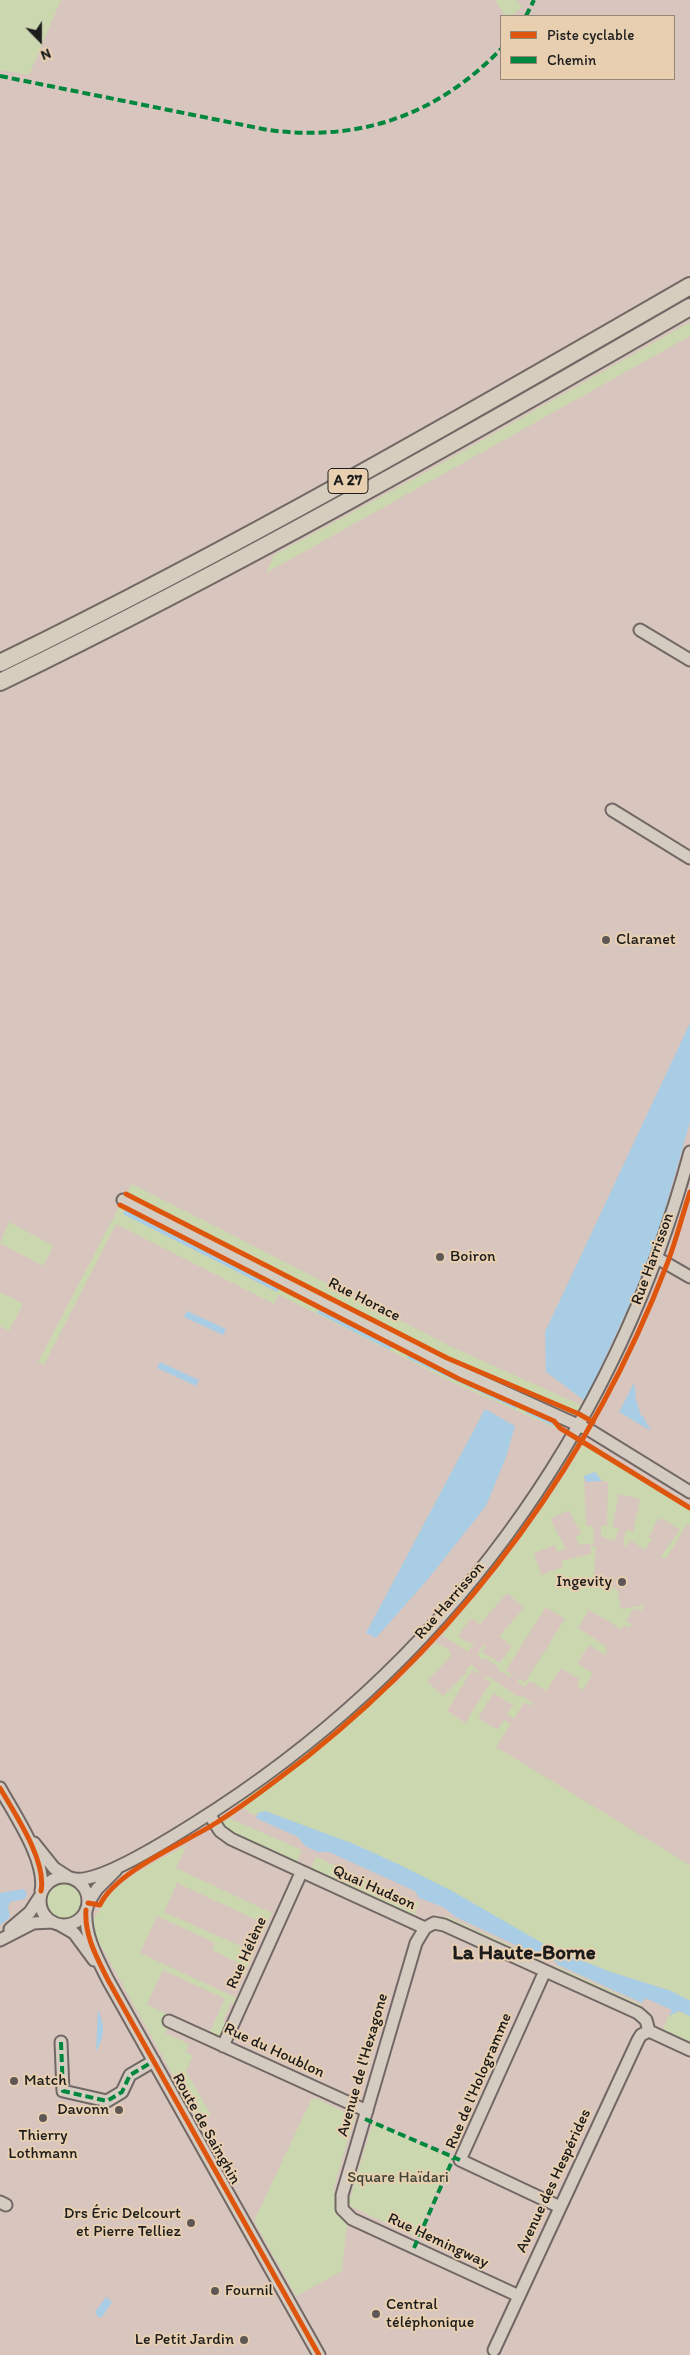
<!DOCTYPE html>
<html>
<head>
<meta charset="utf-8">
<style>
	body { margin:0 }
	#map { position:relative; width:690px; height:2355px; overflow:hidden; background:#d8c5be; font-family:Itim,sans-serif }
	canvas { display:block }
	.legend { position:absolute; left:500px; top:15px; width:175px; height:65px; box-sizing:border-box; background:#e7cfb0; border:1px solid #968775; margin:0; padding:6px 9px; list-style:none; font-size:15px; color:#1c1c1c }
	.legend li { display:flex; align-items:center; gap:10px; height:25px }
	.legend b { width:25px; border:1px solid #968775 }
	.north { position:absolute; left:15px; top:15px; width:50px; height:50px; -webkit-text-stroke:4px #e7cfb0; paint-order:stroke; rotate:158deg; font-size:14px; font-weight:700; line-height:20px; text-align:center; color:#1c1c1c }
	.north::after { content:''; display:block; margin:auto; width:18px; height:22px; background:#1c1c1c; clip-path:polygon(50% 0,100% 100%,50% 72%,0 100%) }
</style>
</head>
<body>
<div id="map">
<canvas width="690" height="2355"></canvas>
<ul class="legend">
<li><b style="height:6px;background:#de560d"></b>Piste cyclable</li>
<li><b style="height:6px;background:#00873e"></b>Chemin</li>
</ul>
<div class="north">N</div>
</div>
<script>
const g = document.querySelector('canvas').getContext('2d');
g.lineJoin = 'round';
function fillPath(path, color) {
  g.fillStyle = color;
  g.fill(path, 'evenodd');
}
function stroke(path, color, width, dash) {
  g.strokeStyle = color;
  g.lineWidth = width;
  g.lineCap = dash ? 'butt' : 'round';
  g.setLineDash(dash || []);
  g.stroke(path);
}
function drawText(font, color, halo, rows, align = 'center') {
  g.font = font + ' Itim,sans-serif';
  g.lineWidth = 4;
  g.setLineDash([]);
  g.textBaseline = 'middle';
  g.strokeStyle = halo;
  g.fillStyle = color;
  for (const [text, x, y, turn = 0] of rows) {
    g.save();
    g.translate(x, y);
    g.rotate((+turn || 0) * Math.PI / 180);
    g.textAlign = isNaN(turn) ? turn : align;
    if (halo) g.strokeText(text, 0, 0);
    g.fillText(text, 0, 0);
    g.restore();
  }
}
fillPath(new Path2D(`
	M 0,0 L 61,0 L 29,75 L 0,70 Z
	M 495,0 L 517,0 L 522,7 L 511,16 L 505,16 Z
	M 690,322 L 690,336 L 266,573 L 274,555 L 428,471 Z
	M 132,1184 L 452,1347 L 583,1406 L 579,1414 L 447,1358 L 126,1194 Z
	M 120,1205 L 459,1379 L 554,1421 L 560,1430 L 458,1385 L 279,1295 L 274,1304 L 272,1303 L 116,1224 L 44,1365 L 38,1362 Z
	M 9,1222 L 54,1246 L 43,1266 L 0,1243 Z
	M 0,1292 L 23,1304 L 9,1331 L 0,1326 Z
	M 585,1442 L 690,1508 L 690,1526 L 687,1524 L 666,1559 L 661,1556 L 680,1530 L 661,1518 L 653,1525 L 655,1526 L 648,1537 L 652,1539 L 645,1550 L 630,1540 L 626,1547 L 623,1543 L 626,1530 L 633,1532 L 640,1499 L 619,1494 L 612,1527 L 619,1528 L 616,1538 L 614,1541 L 601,1536 L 601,1526 L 607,1525 L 608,1482 L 602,1481 L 595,1472 L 584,1476 L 586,1526 L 593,1526 L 594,1543 L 579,1545 L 575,1537 L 581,1534 L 569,1510 L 550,1519 L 566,1549 L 557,1552 L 555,1545 L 534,1553 L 541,1575 L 563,1567 L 561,1561 L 591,1554 L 591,1546 L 596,1546 L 594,1575 L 617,1589 L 621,1609 L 645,1605 L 641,1611 L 634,1608 L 626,1621 L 632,1624 L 630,1628 L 624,1625 L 621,1629 L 589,1610 L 578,1628 L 607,1647 L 605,1655 L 589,1645 L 577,1663 L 593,1674 L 583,1690 L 577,1686 L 580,1680 L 561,1668 L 546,1691 L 530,1681 L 525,1687 L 518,1682 L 518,1678 L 525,1682 L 565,1619 L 546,1607 L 506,1670 L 512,1675 L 509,1676 L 498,1670 L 497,1666 L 485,1658 L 481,1660 L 478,1654 L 482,1646 L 486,1645 L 482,1652 L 500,1663 L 512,1646 L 499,1636 L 524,1608 L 507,1593 L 480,1624 L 471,1618 L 458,1636 L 470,1644 L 476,1640 L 468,1652 L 442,1635 C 497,1574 542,1512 585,1442 Z
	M 436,1642 L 450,1651 L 450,1657 L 427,1681 L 443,1696 L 466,1673 L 468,1667 L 472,1665 L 479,1672 L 478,1674 L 472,1670 L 447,1711 L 465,1723 L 491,1682 L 484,1678 L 488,1676 L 518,1697 L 522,1696 L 533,1703 L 531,1706 L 524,1702 L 514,1719 L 507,1714 L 513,1705 L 494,1693 L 478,1718 L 497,1730 L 504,1720 L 511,1724 L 496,1747 L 690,1865 L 690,2001 L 666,1989 L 608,1971 L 549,1947 L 400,1865 L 269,1812 L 253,1815 L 227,1795 L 298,1754 L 384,1679 L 394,1685 Z
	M 229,1818 L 302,1850 L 296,1864 C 280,1857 227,1839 221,1823 Z
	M 187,1845 L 176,1868 L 272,1913 L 263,1933 L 256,1929 L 259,1921 L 177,1883 L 164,1912 L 254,1952 L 244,1976 L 237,1973 L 241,1964 L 212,1950 L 215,1943 L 157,1916 L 140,1953 L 239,1999 L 237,2004 L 231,2002 L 223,2022 L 228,2024 L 222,2037 L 210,2032 L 225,1999 L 163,1970 L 147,2004 L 167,2014 L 162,2024 L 168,2027 L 165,2033 L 189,2044 L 186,2052 L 193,2056 L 186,2071 L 211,2115 L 199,2122 L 95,1935 L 91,1923 C 97,1915 100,1907 106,1900 C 120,1878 163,1858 187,1845 Z
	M 316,1857 L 419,1903 L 413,1918 L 310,1871 Z
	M47 1901a17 17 0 1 1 34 0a17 17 0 1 1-34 0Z
	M 446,1916 L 542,1960 L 540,1963 L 444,1919 Z
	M 556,1966 L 642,2005 L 640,2009 L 554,1970 Z
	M 676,2011 L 690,2016 L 690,2050 L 660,2036 L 668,2017 Z
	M 315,2098 L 351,2115 L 354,2108 L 357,2110 L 333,2190 L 335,2191 L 335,2211 L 347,2225 L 342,2271 L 296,2296 L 254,2221 L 311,2100 Z
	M 373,2122 L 451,2158 L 416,2237 L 348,2205 Z`), '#cbd7ae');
fillPath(new Path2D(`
	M 690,1023 L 690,1122 L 651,1258 L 585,1401 L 546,1372 L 545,1332 Z
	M 125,1209 L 279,1288 L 277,1292 L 123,1214 Z
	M 319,1309 L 392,1346 L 390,1350 L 317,1313 Z
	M 187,1311 L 226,1329 L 223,1335 L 184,1317 Z
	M 409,1355 L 517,1406 L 516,1409 L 407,1358 Z
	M 160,1362 L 199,1380 L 196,1386 L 157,1368 Z
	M 634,1383 L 636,1395 L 635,1396 L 641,1416 L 643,1416 L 651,1431 L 619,1412 Z
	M 485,1409 L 515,1426 L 506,1457 L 486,1506 L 428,1579 L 376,1638 L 366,1633 Z
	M 526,1410 L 554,1422 L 553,1426 L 526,1413 Z
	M 595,1472 L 602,1481 L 586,1482 L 584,1476 Z
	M 265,1811 L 354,1844 L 400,1865 L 452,1891 L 549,1947 L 608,1971 L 671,1991 L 690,2001 L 690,2016 L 679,2011 L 669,2016 L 672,2010 L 645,1998 L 642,2003 L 556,1964 L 557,1962 L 544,1955 L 543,1958 L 456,1917 L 443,1907 L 419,1898 L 415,1891 L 329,1852 L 318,1852 L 305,1846 L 298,1837 L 256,1818 L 258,1813 Z
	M 24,1889 L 27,1894 L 25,1899 L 10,1902 L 8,1908 L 10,1917 L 0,1925 L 0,1893 Z
	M 98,2010 C 105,2024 105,2038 96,2051 Z
	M 106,2297 L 112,2302 L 102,2317 L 98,2317 L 95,2312 Z`), '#a8cde4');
const minor = new Path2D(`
	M 640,630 L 690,660
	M 612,810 L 690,858
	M 123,1200 L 463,1373 L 591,1431 L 690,1492
	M 657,1258 L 690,1277
	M 0,1788 C 14,1814 47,1861 41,1891
	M 209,1814 L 220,1831 L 231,1839 L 425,1928 L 434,1923 L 444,1925 L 638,2013 L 646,2020 L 649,2031 L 690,2050
	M 34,1843 L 54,1868 L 68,1877
	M40 1901a24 24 0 1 1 48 0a24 24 0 1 1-48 0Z
	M 75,1879 C 101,1883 171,1838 195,1823 C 443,1668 614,1434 690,1152
	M 88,1903 L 97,1889 L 116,1870
	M 86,1910 C 84,1935 97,1958 108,1980 L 319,2355
	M 60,1925 L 74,1933 L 94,1960
	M 425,1928 L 416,1943 L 342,2195 L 342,2209 L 352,2219 L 519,2296
	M 10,1929 L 30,1912 L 39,1898
	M 0,1940 L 33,1923 L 53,1922
	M 545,1971 L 460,2160 L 560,2207
	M 169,2021 L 367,2111
	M 61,2042 L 63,2091 L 107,2101 L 122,2092 L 130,2075 L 154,2061
	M 223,2046 L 301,1873
	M 0,2202 L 6,2205
	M 494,2350 L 638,2040 L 641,2035 L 649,2031`);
const highway = new Path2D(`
	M 0,663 C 236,548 463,417 690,286
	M 0,682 C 235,568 464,438 690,307`);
stroke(minor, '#716865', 15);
stroke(highway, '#716865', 20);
stroke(minor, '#d5ccc1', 11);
stroke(highway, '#d7cdbe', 16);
stroke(new Path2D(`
	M 526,16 L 534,0
	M 0,76 L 268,130 C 359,142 436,116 501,49
	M 61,2042 L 63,2091 L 107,2101 L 122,2092 L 130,2075 L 154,2061
	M 365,2119 L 460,2160
	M 414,2248 L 453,2159`), '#00873e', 4, [8, 4]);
stroke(new Path2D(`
	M 126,1194 L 447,1358 L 579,1414 L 593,1422
	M 120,1205 L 459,1379 L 554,1421 L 560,1428 L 690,1508
	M 0,1788 C 15,1814 47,1861 41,1891
	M 88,1903 L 100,1905 C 115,1872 184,1843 216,1823 C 248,1803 278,1779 308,1756 C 469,1627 593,1457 667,1264 C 676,1241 682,1216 690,1192
	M 86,1910 C 84,1935 97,1958 108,1980 L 319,2355`), '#de560d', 5);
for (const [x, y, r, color] of [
	[606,940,5,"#5e5755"],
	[440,1257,5,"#5e5755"],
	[622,1582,5,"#5e5755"],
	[14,2081,5,"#5e5755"],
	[119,2110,5,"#5e5755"],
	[43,2118,5,"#5e5755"],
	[191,2223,5,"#5e5755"],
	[215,2291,5,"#5e5755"],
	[376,2314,5,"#5e5755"],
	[244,2340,5,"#5e5755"]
]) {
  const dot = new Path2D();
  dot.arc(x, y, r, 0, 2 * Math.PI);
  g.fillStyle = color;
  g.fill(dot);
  stroke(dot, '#e7cfb0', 2);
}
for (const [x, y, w] of [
	[348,481,40]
]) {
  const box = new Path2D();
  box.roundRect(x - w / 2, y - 12.5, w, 25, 4);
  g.fillStyle = '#e7cfb0';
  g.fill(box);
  stroke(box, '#1c1c1c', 1);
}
drawText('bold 15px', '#1c1c1c', null, [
	["A 27",348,481]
]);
drawText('16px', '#1c1c1c', '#e7cfb0', [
	["Claranet",616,940],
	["Boiron",450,1257],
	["Ingevity",612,1582,"right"],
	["Match",24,2081],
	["Davonn",109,2110,"right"],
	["Thierry",43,2136,"center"],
	["Lothmann",43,2154,"center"],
	["Drs Éric Delcourt",181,2214,"right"],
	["et Pierre Telliez",181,2232,"right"],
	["Fournil",225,2291],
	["Central",386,2305],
	["téléphonique",386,2323],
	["Le Petit Jardin",234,2340,"right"]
], 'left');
drawText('16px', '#1c1c1c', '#e7cfb0', [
	["Rue Harrisson",653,1259,-70],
	["Rue Horace",364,1300,27],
	["Rue Harrisson",450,1601,-49],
	["Quai Hudson",374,1888,24],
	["Rue Hélène",247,1953,-66],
	["Rue du Houblon",274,2051,25],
	["Avenue de l'Hexagone",363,2065,-74],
	["Rue de l'Hologramme",479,2081,-67],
	["Route de Sainghin",206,2129,61],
	["Avenue des Hespérides",554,2181,-65],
	["Rue Hemingway",438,2241,25]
]);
drawText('16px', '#3d4437', '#e7cfb0', [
	["Square Haïdari",398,2178]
]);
drawText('bold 21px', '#1c1c1c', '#e7cfb0', [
	["La Haute-Borne",524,1954]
]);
</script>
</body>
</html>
